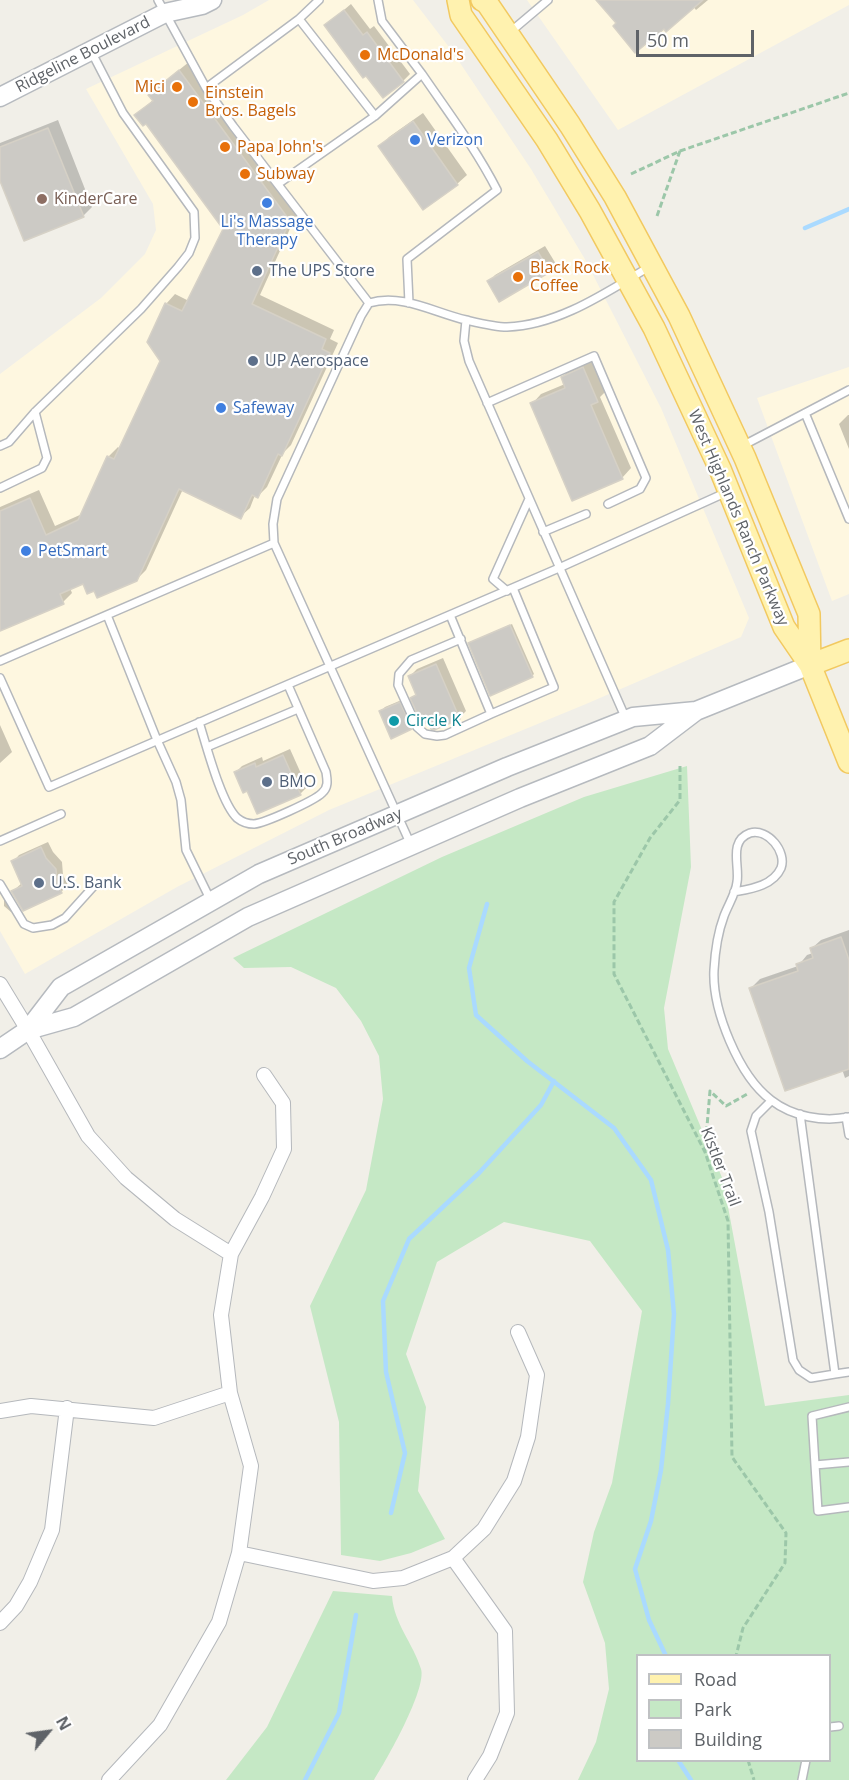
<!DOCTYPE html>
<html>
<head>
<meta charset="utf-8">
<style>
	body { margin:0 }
	#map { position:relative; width:849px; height:1780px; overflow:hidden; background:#f1efe8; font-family:"Open Sans",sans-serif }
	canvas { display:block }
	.legend { position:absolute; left:636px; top:1654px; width:195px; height:108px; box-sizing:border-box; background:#fff; border:2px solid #bfc1c3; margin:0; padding:8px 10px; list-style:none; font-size:18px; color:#5f6368 }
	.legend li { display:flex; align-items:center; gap:12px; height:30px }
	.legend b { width:30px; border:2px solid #bfc1c3 }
	.north { position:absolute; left:18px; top:1702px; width:60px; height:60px; -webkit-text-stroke:4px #fff; paint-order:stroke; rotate:61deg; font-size:16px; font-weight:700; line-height:24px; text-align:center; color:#5f6368 }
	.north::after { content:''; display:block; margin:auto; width:21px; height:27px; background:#5f6368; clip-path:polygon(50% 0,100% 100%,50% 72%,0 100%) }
	.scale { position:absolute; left:636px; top:30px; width:118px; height:27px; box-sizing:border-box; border:3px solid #5f6368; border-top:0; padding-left:8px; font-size:18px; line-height:21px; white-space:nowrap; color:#5f6368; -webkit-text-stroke:4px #fff; paint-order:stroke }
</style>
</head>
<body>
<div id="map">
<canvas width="849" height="1780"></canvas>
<ul class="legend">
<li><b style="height:8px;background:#fff2af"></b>Road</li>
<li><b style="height:16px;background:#c5e8c5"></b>Park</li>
<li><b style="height:16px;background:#cccac5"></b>Building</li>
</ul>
<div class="north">N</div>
<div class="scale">50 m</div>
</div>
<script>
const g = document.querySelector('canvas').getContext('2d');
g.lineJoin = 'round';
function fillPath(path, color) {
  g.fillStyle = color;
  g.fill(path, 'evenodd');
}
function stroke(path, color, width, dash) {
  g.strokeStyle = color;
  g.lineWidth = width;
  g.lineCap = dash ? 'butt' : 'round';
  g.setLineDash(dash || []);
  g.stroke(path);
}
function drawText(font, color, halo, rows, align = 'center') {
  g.font = font + ' "Open Sans",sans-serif';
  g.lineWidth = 4.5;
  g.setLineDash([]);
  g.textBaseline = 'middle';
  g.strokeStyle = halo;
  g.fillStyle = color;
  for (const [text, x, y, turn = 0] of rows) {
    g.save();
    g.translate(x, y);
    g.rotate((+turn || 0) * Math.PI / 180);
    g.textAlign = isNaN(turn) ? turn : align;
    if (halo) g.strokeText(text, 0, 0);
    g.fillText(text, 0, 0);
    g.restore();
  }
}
fillPath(new Path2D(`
	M 269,0 L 413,0 L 452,51 L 531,169 L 586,261 L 661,408 L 749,618 L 741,637 L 586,704 L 329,810 L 177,887 L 25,974 L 0,931 L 0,374 L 101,298 L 145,254 L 156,230 L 153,204 L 86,89 L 243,15 Z
	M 527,0 L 849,0 L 849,5 L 618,130 Z
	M 849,367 L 849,594 L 832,601 L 757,398 Z`), '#fef7e0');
fillPath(new Path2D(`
	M 687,766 L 691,867 L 664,1008 L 668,1049 L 723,1180 L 765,1406 L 849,1395 L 849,1780 L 578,1780 L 596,1742 L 609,1689 L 605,1643 L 583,1582 L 594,1532 L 612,1483 L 642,1311 L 590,1241 L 504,1222 L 437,1262 L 406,1354 L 426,1407 L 418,1491 L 445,1539 L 411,1553 L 380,1561 L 341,1555 L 339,1422 L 310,1306 L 366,1190 L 383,1099 L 379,1056 L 361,1021 L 336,988 L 291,967 L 244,968 L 233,958 L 442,857 L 584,797 ZM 638,1656 L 830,1656 L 830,1760 L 638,1760 Z
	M 333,1591 L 392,1596 C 394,1624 413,1643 421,1669 C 427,1689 386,1761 374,1780 L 226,1780 L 267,1727 Z`), '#c5e8c5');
fillPath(new Path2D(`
	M 598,0 L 708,0 L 696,10 L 693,6 L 664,27 L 618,23 Z
	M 351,4 L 370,29 L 374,26 L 410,74 L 403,81 L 326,25 Z
	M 189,62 L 298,211 L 260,295 L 334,330 L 330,339 L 338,343 L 291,445 L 283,453 L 267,487 L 258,496 L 255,495 L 250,508 L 240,517 L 183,489 L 146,570 L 136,580 L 95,589 L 84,582 L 70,588 L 72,593 L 63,602 L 0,630 L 0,507 L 39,490 L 55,526 L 82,514 L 108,457 L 118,447 L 120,449 L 161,361 L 166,304 L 175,294 L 189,301 L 225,229 L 146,122 L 136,115 L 153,100 L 159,86 Z
	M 423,113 L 467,175 L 457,184 L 424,208 L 380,147 L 389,137 Z
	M 58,120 L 92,207 L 83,216 L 0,177 L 0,143 Z
	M 545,246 L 556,264 L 549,271 L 489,282 L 495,275 Z
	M 592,359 L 606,391 L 600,397 L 631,468 L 622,478 L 532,404 L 541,394 L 565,384 L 562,377 L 572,368 Z
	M 848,415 L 849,415 L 849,449 L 839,424 Z
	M 512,624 L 534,674 L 532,676 L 471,642 Z
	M 443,658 L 466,711 L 459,718 L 429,720 L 412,698 L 417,693 L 410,676 L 417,669 Z
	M 404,699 L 415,724 L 411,728 L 381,711 L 385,707 Z
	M 0,725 L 12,752 L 0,763 Z
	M 290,749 L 307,787 L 300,794 L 257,812 L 247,789 L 236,772 L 242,766 L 262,757 L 263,761 Z
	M 48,842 L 53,852 L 62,862 L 63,875 L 68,885 L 61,892 L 13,891 L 22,883 L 13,862 L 19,855 Z
	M 10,893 L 17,906 L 11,912 L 4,906 L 4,899 Z
	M 849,930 L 849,1076 L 845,1078 L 842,1069 L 750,989 L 760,979 L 798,966 L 807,955 L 813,953 L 811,949 L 821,940 Z`), '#0003');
stroke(new Path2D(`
	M 805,228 L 849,209
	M 487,904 L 469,968 L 476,1015 L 527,1061 L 614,1128 L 651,1180 L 668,1250 L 674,1314 L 668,1404 L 661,1470 L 651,1521 L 635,1569 L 649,1620 L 666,1656
	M 391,1513 L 405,1453 L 386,1372 L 383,1301 L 409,1239 L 479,1173 L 541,1105 L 554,1081
	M 678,1760 L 691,1780
	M 305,1780 L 339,1713 L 356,1615`), '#aadaff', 4.5);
const building = new Path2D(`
	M 596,0 L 703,0 L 666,32 L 664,29 L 635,53 L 613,26 L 616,23 Z
	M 344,10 L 363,35 L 367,32 L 404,82 L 383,98 L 366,76 L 363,78 L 324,25 Z
	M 179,70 L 290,221 L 252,304 L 326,339 L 322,349 L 330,353 L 282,456 L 278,454 L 258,498 L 252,495 L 241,519 L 179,489 L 137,581 L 97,598 L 94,591 L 87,594 L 83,584 L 60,594 L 64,604 L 0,631 L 0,511 L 30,498 L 46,535 L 78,520 L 107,456 L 114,459 L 160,361 L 147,342 L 165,303 L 182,311 L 223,229 L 146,124 L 143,126 L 134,115 L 153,101 L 148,95 Z
	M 413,121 L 458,185 L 423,210 L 378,146 Z
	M 48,128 L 84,217 L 24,241 L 0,181 L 0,147 Z
	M 538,252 L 550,272 L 499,302 L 487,281 Z
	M 583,367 L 598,402 L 591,405 L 623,479 L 572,501 L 530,403 L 565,388 L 561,377 Z
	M 510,625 L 533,677 L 490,696 L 468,643 Z
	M 436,664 L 460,719 L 434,730 L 431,729 L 428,722 L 422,724 L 410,698 L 416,695 L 408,676 Z
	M 400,702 L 412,729 L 391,739 L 379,711 Z
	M 283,755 L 301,795 L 257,814 L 247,791 L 243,793 L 234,772 L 255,763 L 256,767 Z
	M 41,847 L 46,858 L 56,869 L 57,882 L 62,893 L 23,911 L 11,891 L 22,886 L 11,861 Z
	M 841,937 L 849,960 L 849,1069 L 785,1091 L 749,988 L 798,971 L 796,964 L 813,958 L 810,948 Z`);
fillPath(building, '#cccac5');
stroke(building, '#d6d1c6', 1.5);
const lane = new Path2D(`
	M 158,0 L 206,88 L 233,126 L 369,303
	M 319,0 L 299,19 L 375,116
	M 378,0 L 382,21 L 422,74
	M 509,33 L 548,0
	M 206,88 L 299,19
	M 278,184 L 375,116 L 422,74 C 448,112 476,149 497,190 L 407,259 L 409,303
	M 466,320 L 464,341 L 469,361 L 626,719
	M 487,403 L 594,356 L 646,478 L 640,489 L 608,504
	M 805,413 L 849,519
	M 0,446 L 9,442 L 35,412 L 141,309 L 178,267 L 189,253 L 195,238 L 194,212 L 123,113 L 91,51
	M 742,446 L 849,390
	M 0,488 L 42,468 L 47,458 L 35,412
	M 543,532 L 586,514
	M 274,543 L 273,524 L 277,499 L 361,316 L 369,303 C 402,293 435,313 466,320 C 479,323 495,327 507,327 C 559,325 605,293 649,267
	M 507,591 L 493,579 L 529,499
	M 107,615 L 157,740 L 176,782 L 181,800 L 186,850 L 211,901
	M 450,615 L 491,714 L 554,687 L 513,588
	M 461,639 L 411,660 L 399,674 L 398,685 L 417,727 L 425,734 L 437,736 L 445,735 L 491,714
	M 0,661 L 274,543 L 411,845
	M 0,678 L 49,787 L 559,568 L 727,492
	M 199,722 C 206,744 221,803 237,818 C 242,822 248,824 254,824 C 265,823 314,801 322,793 C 329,787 327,779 326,772 L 288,685
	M 207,747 L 298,709
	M 0,841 L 61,814
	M 0,884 L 24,924 L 33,928 L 52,925 L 65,918 L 93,887
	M 734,892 C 750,889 773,886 781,868 C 787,852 768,828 750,833 C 728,841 740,866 737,882 C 736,893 728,905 724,916 C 718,932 715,952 714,970 C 712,1010 739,1076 771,1100 C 793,1117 823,1122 849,1117
	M 771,1101 L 756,1116 L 751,1131 L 769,1212 L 793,1360 L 799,1370 L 811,1378 L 835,1374
	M 800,1114 L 835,1374 L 849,1372
	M 846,1117 L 849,1135
	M 849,1407 L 812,1416 L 815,1465 L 849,1462
	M 815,1465 L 818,1511 L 849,1507
	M 830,1727 L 839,1726
	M 802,1780 L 806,1760`);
const street = new Path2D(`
	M 0,984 L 28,1030 L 88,1136 L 126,1178 L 175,1219 L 231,1254
	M 0,1411 L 31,1406 L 154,1418 L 230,1393
	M 239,1553 L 373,1581 L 403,1578 L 453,1558 L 484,1529 L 514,1481 L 528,1437 L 537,1375 L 518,1332
	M 453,1558 L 505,1631 L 507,1713 L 490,1756 L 475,1780
	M 0,1623 L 16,1606 L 30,1582 L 52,1530 L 67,1408
	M 109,1780 L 160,1725 L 219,1622 L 239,1553 L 251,1466 L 230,1393 L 221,1315 L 231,1254 L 262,1197 L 284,1149 L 283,1103 L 264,1075`);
const secondary = new Path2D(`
	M 0,97 L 165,13 L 202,5 L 212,0
	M 28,1030 L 61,987 L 259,874 L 507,767 L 633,717 L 696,711
	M 0,1049 L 28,1030 L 74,1017 L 248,917 L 520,798 L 650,746 L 696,711 L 810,665`);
const primary = new Path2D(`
	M 458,0 L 461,15 L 547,140 L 590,211 L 654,328 L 720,469 L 784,627 L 810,665 L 849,762
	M 482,0 L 487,3 L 570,125 L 615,197 L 679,316 L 745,458 L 809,614 L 810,665
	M 810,665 L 849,650`);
stroke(lane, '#b5b8bc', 10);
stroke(street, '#b5b8bc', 16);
stroke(secondary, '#b6babf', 21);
stroke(primary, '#f2c960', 24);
stroke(new Path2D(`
	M 631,174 L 680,151 L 849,93
	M 657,216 L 680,151
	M 680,766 L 680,800 L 650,838 L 614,902 L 614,974 L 705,1152 L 728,1221 L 732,1457 L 786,1533 L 785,1563 L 743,1628 L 736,1656
	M 705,1150 L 710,1091 L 726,1106 L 749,1093
	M 748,1760 L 754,1780`), '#9cc7a9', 3, [6, 3]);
stroke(lane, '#fff', 7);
stroke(street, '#fff', 14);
stroke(secondary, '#fff', 18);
stroke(primary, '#fff2af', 21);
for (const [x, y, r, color] of [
	[365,55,6,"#e8710a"],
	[177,87,6,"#e8710a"],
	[193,102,6,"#e8710a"],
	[415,140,6,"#3f7fe0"],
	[225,147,6,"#e8710a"],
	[245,174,6,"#e8710a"],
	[42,199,6,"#8d6e63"],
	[267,203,6,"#3f7fe0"],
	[257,271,6,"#5c6f8a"],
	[518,277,6,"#e8710a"],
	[253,361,6,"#5c6f8a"],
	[221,408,6,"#3f7fe0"],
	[26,551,6,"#3f7fe0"],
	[394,721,6,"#0f9aa8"],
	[267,782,6,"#5c6f8a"],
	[39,883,6,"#5c6f8a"]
]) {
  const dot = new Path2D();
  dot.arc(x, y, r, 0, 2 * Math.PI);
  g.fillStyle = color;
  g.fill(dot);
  stroke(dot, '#fff', 2);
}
drawText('16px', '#5f6368', '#fff', [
	["Ridgeline Boulevard",83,55,-27],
	["West Highlands Ranch Parkway",738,518,67],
	["South Broadway",345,837,-23],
	["Kistler Trail",720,1167,69]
]);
drawText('16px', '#c56008', '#fff', [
	["McDonald's",377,55],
	["Mici",165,87,"right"],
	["Einstein",205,93],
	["Bros. Bagels",205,111],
	["Papa John's",237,147],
	["Subway",257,174],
	["Black Rock",530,268],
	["Coffee",530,286]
], 'left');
drawText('16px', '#366cbe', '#fff', [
	["Verizon",427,140],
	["Li's Massage",267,222,"center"],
	["Therapy",267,240,"center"],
	["Safeway",233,408],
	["PetSmart",38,551]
], 'left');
drawText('16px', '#785e54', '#fff', [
	["KinderCare",54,199]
], 'left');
drawText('16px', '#4e5e75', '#fff', [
	["The UPS Store",269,271],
	["UP Aerospace",265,361],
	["BMO",279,782],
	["U.S. Bank",51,883]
], 'left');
drawText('16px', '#0d838f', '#fff', [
	["Circle K",406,721]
], 'left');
</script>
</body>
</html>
